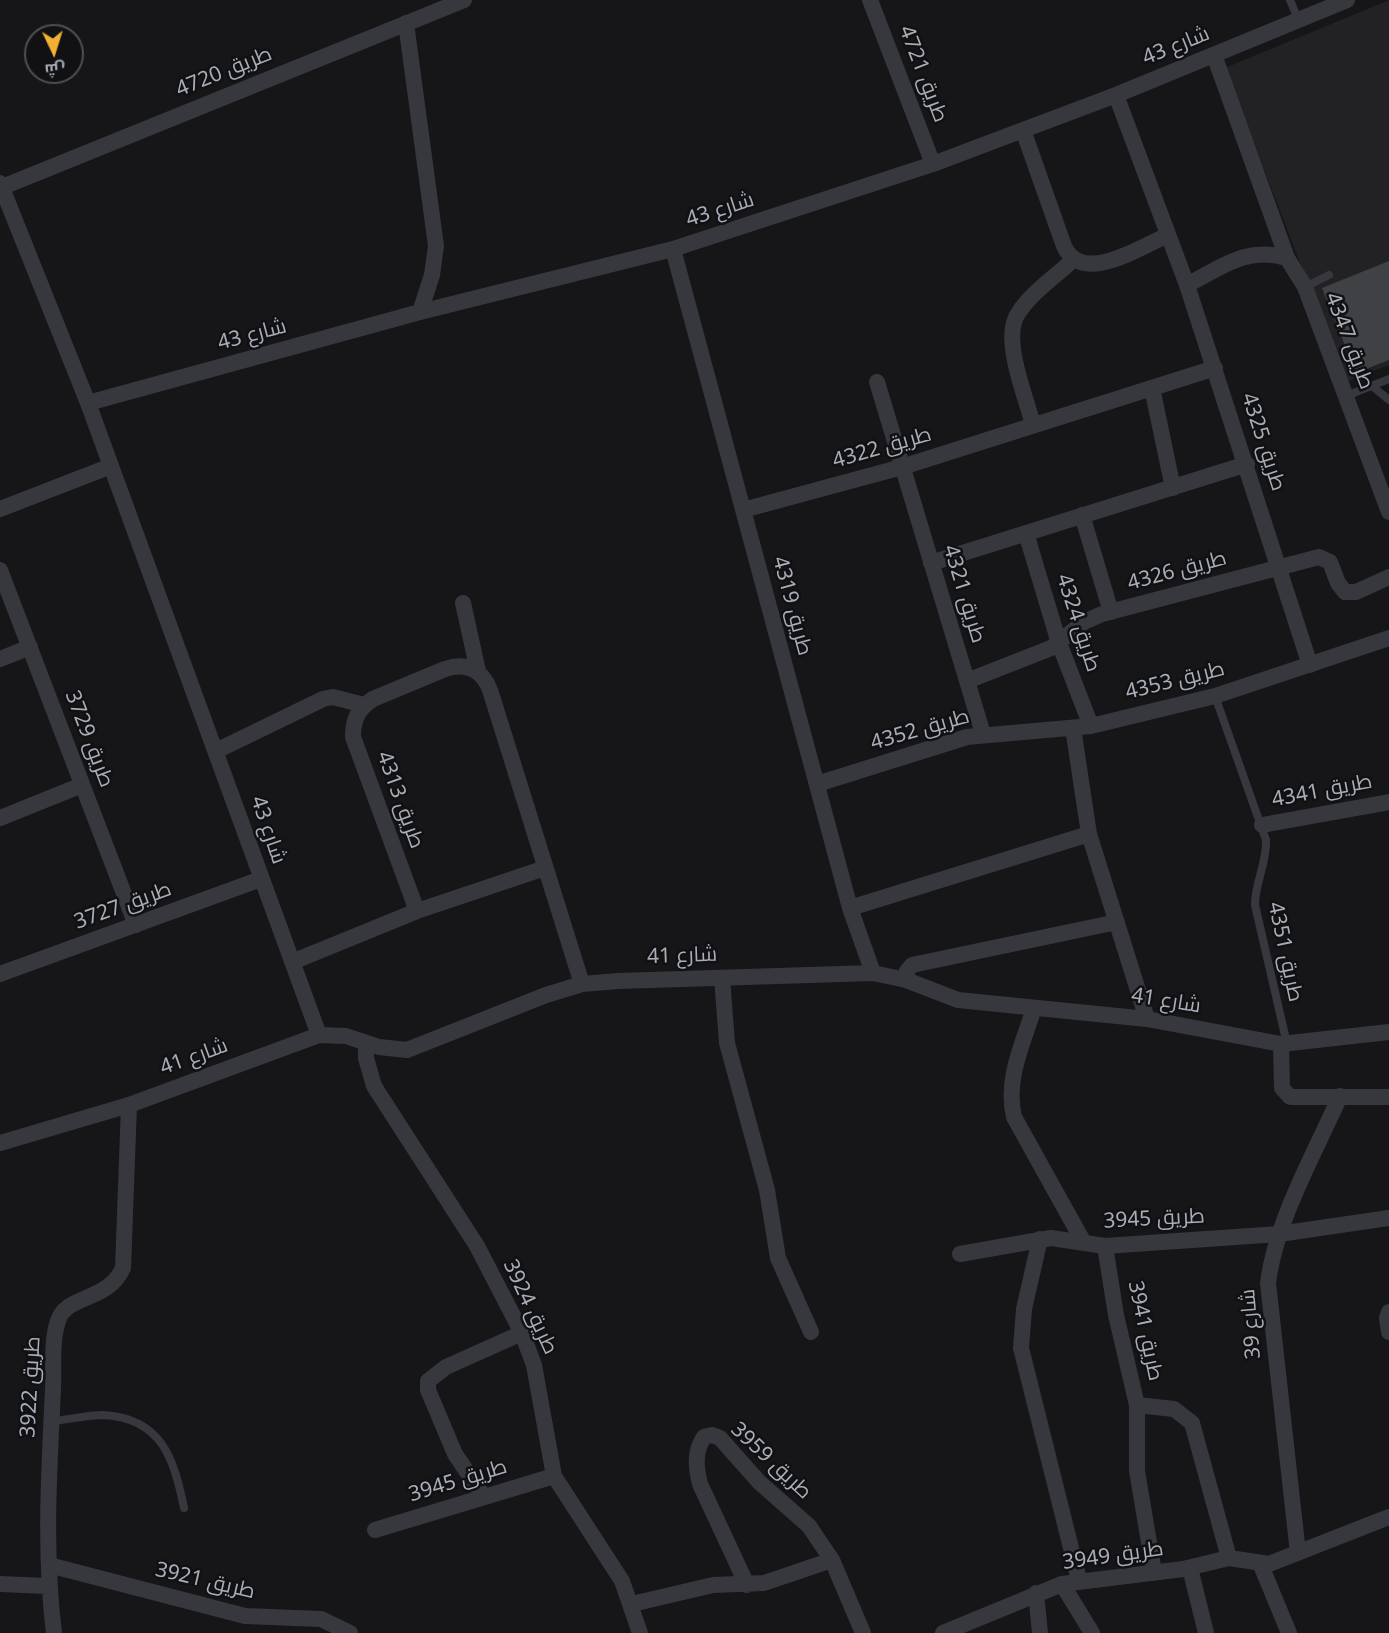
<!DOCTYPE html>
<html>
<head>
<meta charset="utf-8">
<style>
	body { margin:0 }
	#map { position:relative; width:1389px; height:1633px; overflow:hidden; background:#161618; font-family:"Noto Sans",Cairo,sans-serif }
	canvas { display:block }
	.north { position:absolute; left:24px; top:24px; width:60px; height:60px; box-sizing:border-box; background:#111113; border:2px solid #4d4f55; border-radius:50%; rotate:176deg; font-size:16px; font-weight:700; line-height:24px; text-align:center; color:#a8adb8 }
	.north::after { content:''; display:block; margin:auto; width:21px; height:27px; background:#f2b134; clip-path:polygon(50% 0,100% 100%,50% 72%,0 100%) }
</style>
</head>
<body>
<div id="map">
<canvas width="1389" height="1633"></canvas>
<div class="north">ش</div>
</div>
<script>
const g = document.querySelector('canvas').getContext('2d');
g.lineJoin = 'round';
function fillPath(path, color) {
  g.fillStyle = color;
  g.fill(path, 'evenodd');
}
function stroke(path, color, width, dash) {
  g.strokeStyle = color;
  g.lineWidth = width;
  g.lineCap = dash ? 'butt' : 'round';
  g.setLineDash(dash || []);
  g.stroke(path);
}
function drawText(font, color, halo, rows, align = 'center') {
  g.font = font + ' "Noto Sans",Cairo,sans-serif';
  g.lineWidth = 5;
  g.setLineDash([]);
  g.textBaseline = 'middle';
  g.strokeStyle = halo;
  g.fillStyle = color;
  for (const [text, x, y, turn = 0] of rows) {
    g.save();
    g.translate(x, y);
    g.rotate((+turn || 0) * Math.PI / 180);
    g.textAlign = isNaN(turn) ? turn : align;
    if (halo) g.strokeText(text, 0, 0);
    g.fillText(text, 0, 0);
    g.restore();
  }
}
fillPath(new Path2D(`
	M 1389,0 L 1389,365 L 1346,382 L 1225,68 Z`), '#222225');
fillPath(new Path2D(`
	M 1389,261 L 1389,360 L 1356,373 L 1322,288 Z`), '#404145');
stroke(new Path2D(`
	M 1290,0 L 1298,19
	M 1305,287 L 1329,275
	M 1372,386 L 1389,400
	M 1346,396 L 1389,379
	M 1215,696 L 1266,840 C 1267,863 1255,882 1255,905 L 1287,1044
	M 52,1421 C 68,1420 87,1415 103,1415 C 162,1418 174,1459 184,1508`), '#37383d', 8);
stroke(new Path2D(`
	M 870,0 L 933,164
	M 406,23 L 436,246 L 432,275 L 420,312
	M 1214,55 L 1287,258 L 1305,287 L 1389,512
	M 1116,95 L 1187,285 L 1310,665
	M 1023,130 L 1064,246 C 1082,286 1140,247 1168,235
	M 0,183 L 88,403 L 319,1035
	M 0,188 L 464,0
	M 673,249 L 850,908 L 873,973
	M 1187,285 C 1222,267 1246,246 1287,258
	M 877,382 L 983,734
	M 1152,388 L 1173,488
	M 88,403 L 420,312 L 673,249 L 933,164 L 1116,95 L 1347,0
	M 1033,425 C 1026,396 1000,337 1019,312 C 1032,292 1056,276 1073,260
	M 0,509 L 111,466
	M 743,510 L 902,467 L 1215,368
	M 1082,515 L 1111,612
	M 1026,533 L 1059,643 L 1091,726
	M 931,563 L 1247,464
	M 0,570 L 136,925
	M 463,603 L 478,671
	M 0,659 L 30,647
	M 967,681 L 1051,648 L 1084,622 L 1102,614 L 1319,557 L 1330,562 L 1338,583 L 1345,592 L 1356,592 L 1389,577
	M 1073,728 L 1089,834 L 1147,1019
	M 216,751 L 323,699 L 333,697 L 364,705
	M 817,784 L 967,737 L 1091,726 L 1215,696 L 1389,638
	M 0,818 L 82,785
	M 1262,825 L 1389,802
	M 850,908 L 1089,834
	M 417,911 L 353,737 C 353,719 358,709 373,699 L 445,669 C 466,662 482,669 490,690 L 582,984
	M 292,962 L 417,911 L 545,868
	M 0,974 L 261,879
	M 722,978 L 727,1043 L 767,1190 L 778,1258 L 811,1332
	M 906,980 L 907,971 L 912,965 L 1117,922
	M 1034,1008 C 1023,1044 1005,1079 1014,1117 L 1084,1243
	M 366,1043 L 366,1058 L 374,1086 L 477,1246 L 522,1333 L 534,1365 L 554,1476 L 622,1581 L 640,1633
	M 1281,1044 L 1282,1088 L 1290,1097 L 1389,1097
	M 0,1143 L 129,1105 L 319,1035 L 346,1036 L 379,1047 L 407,1050 L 546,995 L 582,984 L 618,981 L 873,973 L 906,980 L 958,1000 L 1147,1019 L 1281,1044 L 1389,1032
	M 1040,1239 L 1024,1309 L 1021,1348 L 1079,1580
	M 1105,1246 L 1116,1315 L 1137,1405 L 1137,1471 L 1154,1572
	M 960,1254 L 1051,1238 L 1105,1246 L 1279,1234 L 1389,1218
	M 1389,1312 L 1387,1318 L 1389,1332
	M 1137,1405 L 1174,1409 L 1192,1423 L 1229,1558
	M 484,1497 L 455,1454 L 428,1390 L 428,1381 L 446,1367 L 522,1333
	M 375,1530 L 554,1476
	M 1298,1553 L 1268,1283 C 1276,1220 1314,1155 1340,1096
	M 1260,1563 L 1289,1633
	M 49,1565 L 245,1616 L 321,1619 L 350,1633
	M 1190,1568 L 1206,1633
	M 0,1584 L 48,1586
	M 1062,1584 L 1092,1633
	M 747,1585 L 700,1484 C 696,1467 694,1452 704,1437 L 712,1435 L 720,1438 L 759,1482 L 809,1526 L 832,1560 L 863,1633
	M 1036,1593 L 1040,1633
	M 632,1604 L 713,1585 L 764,1583 L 832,1560
	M 54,1633 C 44,1553 49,1470 53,1390 C 54,1368 51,1341 58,1321 C 66,1294 108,1302 123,1268 L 129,1105
	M 943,1633 L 1062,1584 L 1183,1569 L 1229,1558 L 1269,1564 L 1389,1517`), '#37383d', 16);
drawText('21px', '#a8adb8', '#111113', [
	["شارع 43",1176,46,-22],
	["طريق 4720",224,72,-22],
	["طريق 4721",923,74,69],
	["شارع 43",720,210,-18],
	["شارع 43",252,335,-15],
	["طريق 4347",1349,341,69],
	["طريق 4325",1263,442,72],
	["طريق 4322",882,448,-16],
	["طريق 4326",1177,571,-15],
	["طريق 4321",964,594,73],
	["طريق 4319",792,606,75],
	["طريق 4324",1078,623,72],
	["طريق 4353",1175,681,-14],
	["طريق 4352",920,730,-16],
	["طريق 3729",89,739,69],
	["طريق 4341",1322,791,-11],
	["طريق 4313",400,800,70],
	["شارع 43",268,830,71],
	["طريق 3727",123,906,-20],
	["طريق 4351",1285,952,78],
	["شارع 41",682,956,-2],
	["شارع 41",1166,1001,9],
	["شارع 41",194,1057,-20],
	["طريق 3945",1154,1219,-3],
	["طريق 3924",530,1307,65],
	["شارع 39",1251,1324,-95],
	["طريق 3941",1145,1331,78],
	["طريق 3922",31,1387,-87],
	["طريق 3959",771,1461,43],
	["طريق 3945",458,1481,-17],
	["طريق 3949",1113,1556,-8],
	["طريق 3921",205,1581,13]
]);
</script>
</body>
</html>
